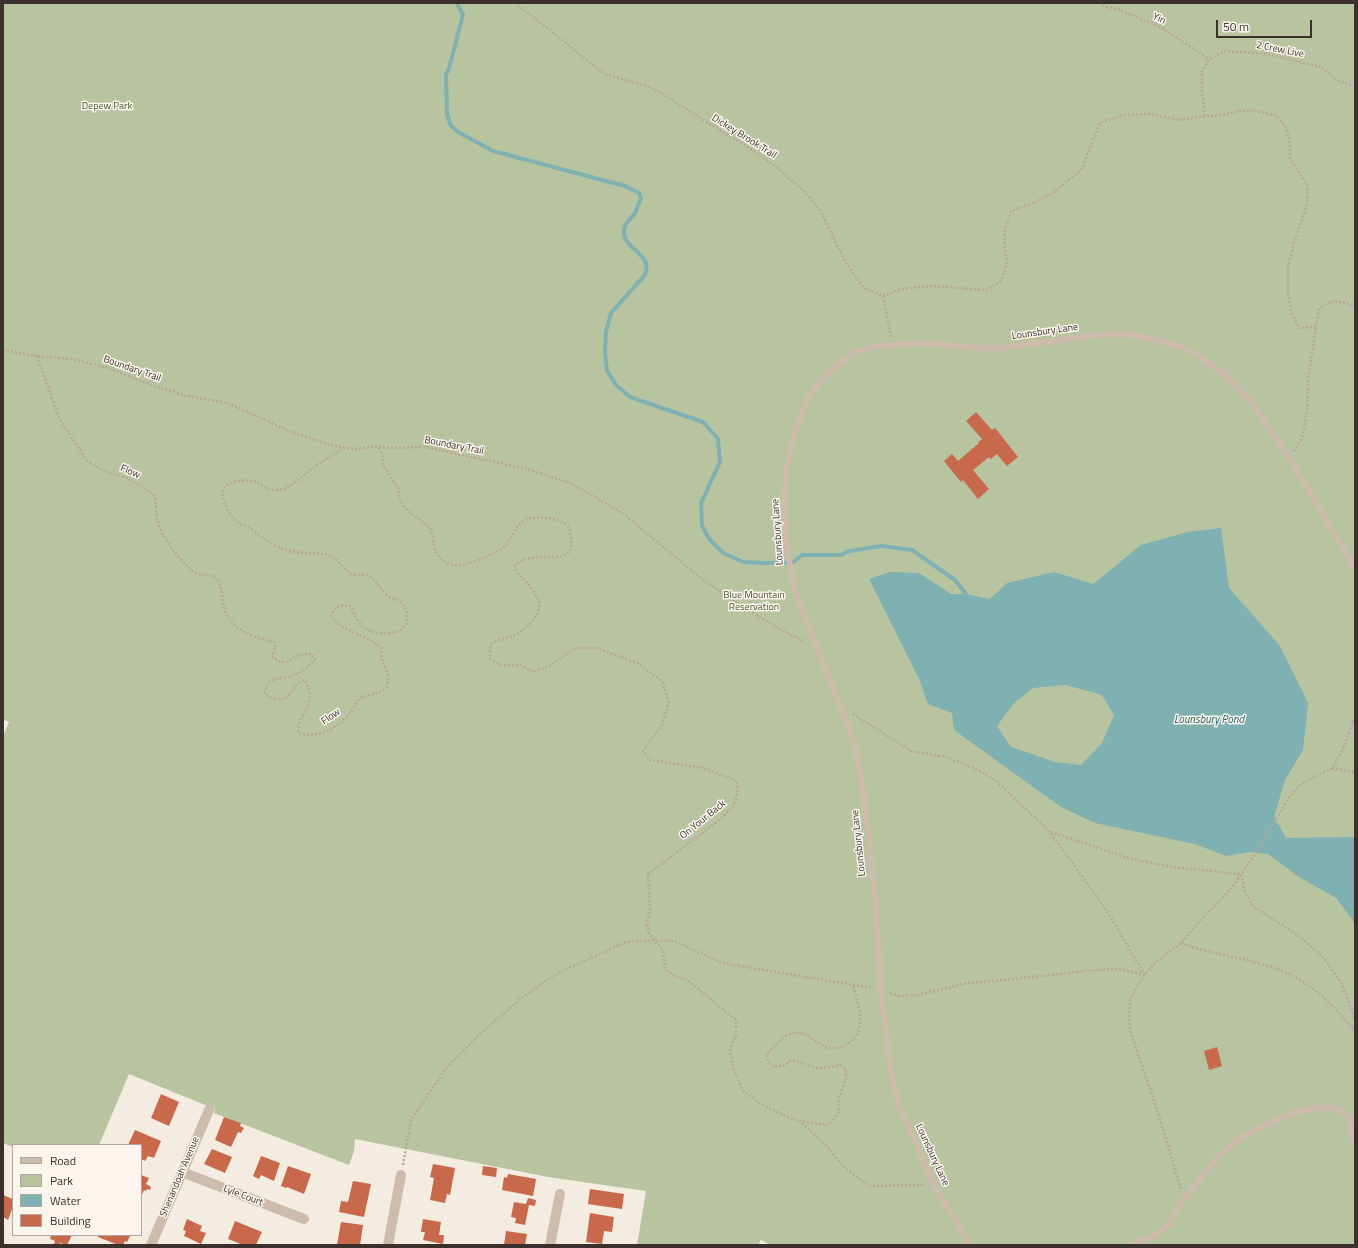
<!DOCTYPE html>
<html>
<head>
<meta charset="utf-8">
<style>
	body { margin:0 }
	#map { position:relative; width:1358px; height:1248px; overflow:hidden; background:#f4ebe1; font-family:"Titillium Web",sans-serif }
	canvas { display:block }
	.frame { position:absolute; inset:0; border:4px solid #3b302b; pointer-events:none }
	.legend { position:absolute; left:12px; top:1144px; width:130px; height:92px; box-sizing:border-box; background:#fbf5ee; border:1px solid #aea6a0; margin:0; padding:5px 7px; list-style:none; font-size:12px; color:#3b302b }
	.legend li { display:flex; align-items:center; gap:8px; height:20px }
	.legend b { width:20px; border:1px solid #aea6a0 }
	.scale { position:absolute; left:1216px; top:20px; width:96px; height:18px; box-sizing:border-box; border:2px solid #3b302b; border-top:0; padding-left:5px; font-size:12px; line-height:14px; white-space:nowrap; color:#3b302b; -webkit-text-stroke:3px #fbf5ee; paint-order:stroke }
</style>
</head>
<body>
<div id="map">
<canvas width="1358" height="1248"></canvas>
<div class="frame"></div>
<ul class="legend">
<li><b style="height:5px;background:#cdbbac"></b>Road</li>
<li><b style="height:11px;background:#b8c4a0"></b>Park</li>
<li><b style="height:11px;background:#7fb0b2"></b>Water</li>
<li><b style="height:11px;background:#c8694b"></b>Building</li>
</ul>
<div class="scale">50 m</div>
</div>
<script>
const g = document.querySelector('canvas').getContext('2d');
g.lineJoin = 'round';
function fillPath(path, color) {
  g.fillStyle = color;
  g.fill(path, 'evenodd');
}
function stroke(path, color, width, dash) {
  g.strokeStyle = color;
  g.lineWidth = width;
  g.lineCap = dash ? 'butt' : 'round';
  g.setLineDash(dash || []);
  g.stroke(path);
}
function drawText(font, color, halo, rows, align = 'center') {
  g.font = font + ' "Titillium Web",sans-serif';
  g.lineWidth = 3;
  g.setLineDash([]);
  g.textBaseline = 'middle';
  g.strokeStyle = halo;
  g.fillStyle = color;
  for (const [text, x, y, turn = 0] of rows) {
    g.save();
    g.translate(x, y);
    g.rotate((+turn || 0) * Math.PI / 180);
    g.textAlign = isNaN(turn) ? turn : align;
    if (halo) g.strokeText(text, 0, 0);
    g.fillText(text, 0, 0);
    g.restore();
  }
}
fillPath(new Path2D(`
	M 3,3 L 1355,3 L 1355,1245 L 771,1245 L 761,1240 L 758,1245 L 637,1245 L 646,1191 L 548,1177 L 355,1139 L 354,1151 L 349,1165 L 214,1113 L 215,1109 L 129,1074 L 99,1145 L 13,1145 L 13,1147 L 3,1143 L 3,736 L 9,722 L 3,719 Z`), '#b8c4a0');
fillPath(new Path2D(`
	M 1221,528 L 1229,588 L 1280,646 L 1308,703 L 1303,750 L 1285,780 L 1274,817 L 1286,838 L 1355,837 L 1355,926 L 1352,919 L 1336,898 L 1299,877 L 1268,854 L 1250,852 L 1226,856 L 1195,844 L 1095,823 L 1061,807 L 954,730 L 952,713 L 928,704 L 919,679 L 869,579 L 890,572 L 919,573 L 951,594 L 966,594 L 990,599 L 1007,583 L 1054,572 L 1093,584 L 1141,545 L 1188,532 ZM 1066,685 L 1102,695 L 1114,715 L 1102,743 L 1081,765 L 1055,762 L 1011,747 L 997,726 L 1014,703 L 1033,688 Z`), '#7fb0b2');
stroke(new Path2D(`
	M 457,3 L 463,15 L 449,68 L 446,75 L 447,114 L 451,126 L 458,132 L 493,151 L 625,186 L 639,193 L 641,198 C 639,203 637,208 635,213 C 631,219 624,223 624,231 C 623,250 656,255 644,276 L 611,313 L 606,332 L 605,352 L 607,371 L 617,386 L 630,397 L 703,422 L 718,439 L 720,462 L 701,503 L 702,526 L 710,540 L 723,553 L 743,562 L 766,563 L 792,563 L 802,555 L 841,555 L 849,551 L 882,546 L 912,550 L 955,580 L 966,594`), '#7fb0b2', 4);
fillPath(new Path2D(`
	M 976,412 L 992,430 L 995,428 L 1018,457 L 1007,466 L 997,454 L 991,459 L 989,457 L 973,470 L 989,489 L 978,499 L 963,480 L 961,482 L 944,461 L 952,454 L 958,461 L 979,443 L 978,442 L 982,439 L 966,421 Z
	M 1217,1047 L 1222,1066 L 1209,1070 L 1204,1051 Z
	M 161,1094 L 179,1102 L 169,1126 L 151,1118 Z
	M 224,1117 L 241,1123 L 240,1126 L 244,1128 L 241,1133 L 238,1132 L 231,1147 L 215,1140 Z
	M 135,1130 L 161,1141 L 154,1158 L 148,1156 L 145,1161 L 141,1159 L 141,1145 L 128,1145 Z
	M 212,1149 L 232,1157 L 225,1173 L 204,1164 Z
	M 261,1156 L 280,1163 L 274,1181 L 261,1175 L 259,1179 L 253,1176 Z
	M 433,1164 L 455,1168 L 450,1195 L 447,1194 L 445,1203 L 430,1200 L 434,1178 L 430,1177 Z
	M 288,1166 L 311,1174 L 304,1194 L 287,1187 L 286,1188 L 281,1186 Z
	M 483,1166 L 497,1168 L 496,1177 L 482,1175 Z
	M 508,1174 L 536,1179 L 533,1196 L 502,1190 L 504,1177 L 507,1178 Z
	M 141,1175 L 149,1178 L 146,1184 L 151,1187 L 150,1190 L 147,1189 L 146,1191 L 144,1190 L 141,1197 Z
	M 353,1181 L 371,1184 L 364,1217 L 339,1212 L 341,1201 L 348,1202 Z
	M 590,1189 L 624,1194 L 622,1209 L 588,1204 Z
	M 3,1195 L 13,1199 L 13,1207 L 8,1220 L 3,1217 Z
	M 528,1198 L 536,1200 L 535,1206 L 529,1205 L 525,1225 L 515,1223 L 516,1218 L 511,1217 L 514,1202 L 526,1204 Z
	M 590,1213 L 614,1217 L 612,1232 L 604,1231 L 602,1244 L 586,1242 Z
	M 187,1219 L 202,1226 L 200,1231 L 206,1233 L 201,1244 L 184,1236 L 186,1231 L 183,1230 Z
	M 423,1219 L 441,1222 L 439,1235 L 444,1235 L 443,1244 L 423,1240 L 425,1232 L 421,1232 Z
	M 235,1221 L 262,1232 L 256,1245 L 243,1245 L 228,1239 Z
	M 341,1222 L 363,1225 L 360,1245 L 337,1245 Z
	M 506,1231 L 527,1234 L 525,1245 L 504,1245 Z
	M 51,1235 L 72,1235 L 67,1245 L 60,1243 L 59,1245 L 54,1244 L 55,1241 L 50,1239 Z
	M 98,1235 L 127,1235 L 130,1236 L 127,1242 L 125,1241 L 123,1245 L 118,1245 L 98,1237 Z`), '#c8694b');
stroke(new Path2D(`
	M 514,3 L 549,29 L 585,59 L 605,74 L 647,86 L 665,95 L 700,118 L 740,142 L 774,165 L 805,192 L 820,210 L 846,263 L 864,288 L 883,296 L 902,289 L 931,286 L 986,290 L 1001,281 L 1007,265 L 1005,247 L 1005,231 L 1011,211 L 1036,202 L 1051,194 L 1081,170 L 1100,123 L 1124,115 L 1151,114 L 1178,120 L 1205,116 L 1222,115 L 1239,111 L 1252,110 L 1277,116 L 1285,126 L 1290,141 L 1290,158 L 1307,185 L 1307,204 L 1294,243 L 1288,267 L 1288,293 L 1291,312 L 1299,328 L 1316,327
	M 1099,3 L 1107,7 L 1118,9 L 1162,28 L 1209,59
	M 1205,116 L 1202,91 L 1202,72 L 1209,59 L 1225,51 L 1266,54 L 1321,67 L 1339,81 L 1355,86
	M 883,296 L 891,337
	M 3,350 L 37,356 L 71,359 L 105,367 L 157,387 L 187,396 L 227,403 L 268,421 L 291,432 L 331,445 L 352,449 L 374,447 L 395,448 L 425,447 L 527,469 L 570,483 L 624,514 L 698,576 L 715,588 L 741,606 L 783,631 L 804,641
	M 37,356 L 59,418 L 87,461 L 106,472 L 127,478 L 141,486 L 155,496 C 156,505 156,514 158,523 C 160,535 183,565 194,572 C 201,577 212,572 218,581 C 222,588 222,595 223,602 C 228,630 250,636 274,642 L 276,647 L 273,652 L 273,658 C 288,667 288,659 301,655 C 304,654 308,654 311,654 L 315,659 C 309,667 301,673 291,676 C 278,680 266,676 265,694 C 270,699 283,702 289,695 C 296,688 294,684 305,680 C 319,704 298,711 298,732 L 302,735 C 321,736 338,728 350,713 C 354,708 356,701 361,698 C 368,694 382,694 386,687 C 392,678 385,668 382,660 C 381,657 382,652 381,648 C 370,637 335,628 331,615 C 335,607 340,604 350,606 C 355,613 357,623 365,628 C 384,640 420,633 403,605 C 399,598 391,599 386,594 C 379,588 377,580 369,576 C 363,573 357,577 352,574 C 345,571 340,562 334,558 C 321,550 304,555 290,551 C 274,548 264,538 251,529 C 246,526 239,524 235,520 C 229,515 221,498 223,490 C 226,480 248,479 256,482 C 263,485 267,491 275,490 C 280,490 285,489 289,486 C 298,481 305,474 313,468 C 323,461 333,454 344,448
	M 379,448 L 382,454 L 383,465 L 398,488 L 399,496 L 400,501 L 408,511 L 431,528 C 433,537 433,547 438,555 C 450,573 472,563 488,556 C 493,553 500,551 504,547 C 512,539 515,525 525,520 C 535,516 553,517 562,522 C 565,523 567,525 569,527 C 583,577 534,544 515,566 C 516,574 523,578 528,584 C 533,590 537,597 540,604 C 537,622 524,632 507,638 C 502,639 496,641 492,644 C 489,648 490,654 490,659 L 501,665 L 520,665 L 534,672 L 551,665 L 575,648 L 597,648 L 637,663 L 662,681 L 669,702 L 662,725 L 650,741 L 643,751 L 650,760 L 703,768 L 737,781 L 737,794 L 734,805 L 718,821 L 648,874 L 650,908 L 647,924 L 649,933 L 661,948 L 664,955 L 664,965 L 667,971 L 675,976 L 687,980 L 736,1020 L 736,1035 L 730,1050 L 734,1070 L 742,1090 L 761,1104 L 783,1115 L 799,1121 L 825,1144 L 846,1169 L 870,1186 L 925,1185
	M 1294,451 L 1303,435 L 1307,411 L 1308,378 L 1319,309 C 1331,298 1340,301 1355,306
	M 853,714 L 911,751 L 946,757 L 978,770 L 995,780 L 1050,832 L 1109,914 L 1144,974
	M 1332,768 L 1355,772
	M 1051,832 L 1128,858 L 1172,867 L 1241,874 L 1245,893 L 1254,907 L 1299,936 L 1324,958 L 1342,984 L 1355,1020
	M 1181,943 L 1195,948 C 1224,956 1255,960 1283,971 C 1310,982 1338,1009 1355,1032
	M 890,993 L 900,996 L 918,995 L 967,983 L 1004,980 L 1095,970 L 1117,969 L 1145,974
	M 799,1121 L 826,1125 L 832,1122 L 839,1112 L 839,1096 L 843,1088 L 846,1078 L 845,1068 L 840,1065 C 834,1066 827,1068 820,1068 C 810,1068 801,1061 791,1060 L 785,1065 L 774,1067 L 768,1062 L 767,1055 C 773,1047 783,1035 793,1033 C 805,1030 816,1043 826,1047 C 833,1050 841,1048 847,1044 C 869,1031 858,1005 853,985
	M 403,1165 L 411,1120 L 447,1067 L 481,1033 L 523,997 L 554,975 L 626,942 L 655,940 L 674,941 L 722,963 L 872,988
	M 1181,1189 L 1155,1103 L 1130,1031 L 1129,1017 L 1130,1001 L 1136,988 L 1145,974 L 1156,962 L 1181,943 L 1204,916 L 1221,900 L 1233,886 L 1253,857 L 1290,796 L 1300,785 L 1332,768 L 1342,751 L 1355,717`), '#b9a596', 2.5, [2, 2]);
stroke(new Path2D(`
	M 970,1245 L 934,1185 L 899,1105 L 892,1079 L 881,990 L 875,895 L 864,795 L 854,742 L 795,591 L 788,554 L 784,503 L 787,466 L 796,428 L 810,394 L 832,369 L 853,353 L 874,346 L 926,343 L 977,348 L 1000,348 L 1106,334 L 1135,335 L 1179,346 L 1198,355 L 1225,375 L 1250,400 L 1290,459 L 1355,568
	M 1132,1245 L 1156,1234 L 1169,1224 L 1185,1197 L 1219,1156 L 1233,1143 L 1257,1128 L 1293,1113 L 1317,1108 L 1335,1108 L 1349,1116 L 1354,1143`), '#cdbbac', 6);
stroke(new Path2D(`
	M 182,1172 L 304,1219
	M 151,1245 L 209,1110
	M 388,1245 L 401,1175
	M 550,1245 L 560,1194`), '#cdbbac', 10);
drawText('10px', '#3b302b', '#fbf5ee', [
	["Yin",1159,19,25],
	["2 Crew Live",1280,50,11],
	["Dickey Brook Trail",744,137,32],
	["Lounsbury Lane",1045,332,-8],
	["Boundary Trail",132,369,19],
	["Boundary Trail",454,446,11],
	["Flow",130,472,23],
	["Lounsbury Lane",778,532,-94],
	["Flow",331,717,-35],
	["On Your Back",703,820,-39],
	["Lounsbury Lane",859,843,-96],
	["Lounsbury Lane",932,1155,65],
	["Shenandoah Avenue",180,1177,-67],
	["Lyle Court",243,1196,21]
]);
drawText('10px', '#4a5a2e', '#fbf5ee', [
	["Depew Park",107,107],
	["Blue Mountain",754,596],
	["Reservation",754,608]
]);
drawText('italic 11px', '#1f5a5e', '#fbf5ee', [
	["Lounsbury Pond",1209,720]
]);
</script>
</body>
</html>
